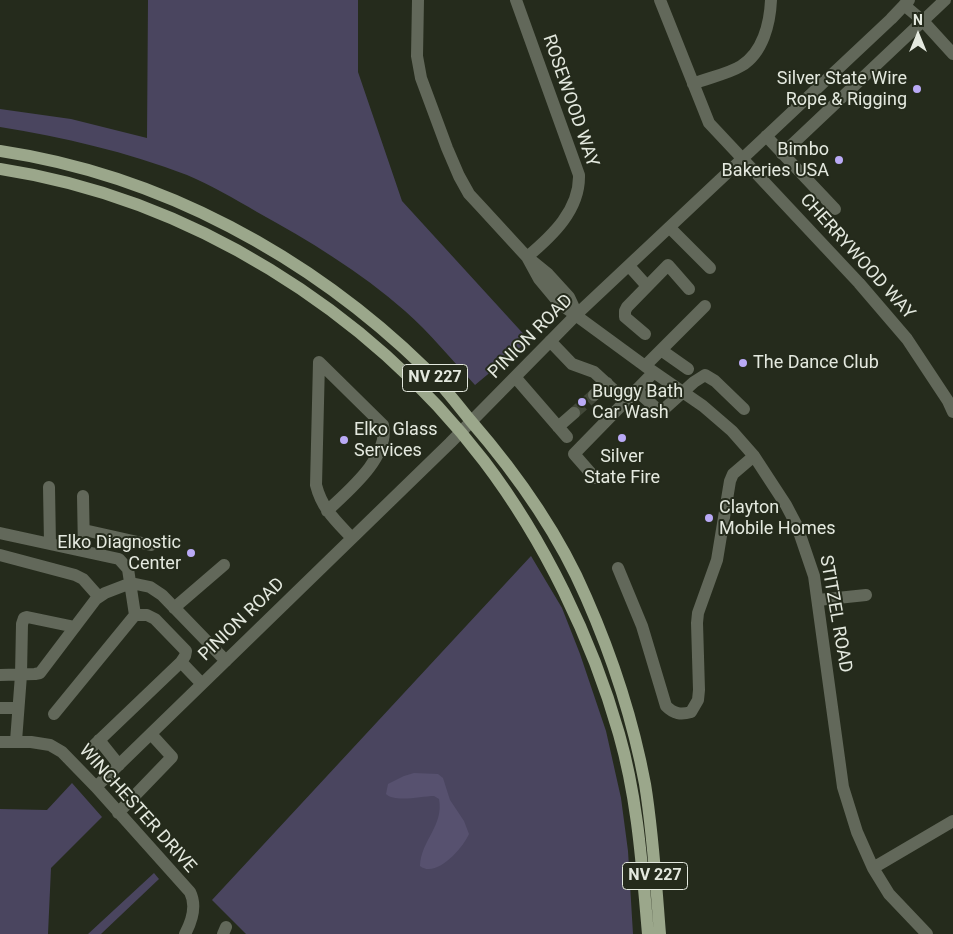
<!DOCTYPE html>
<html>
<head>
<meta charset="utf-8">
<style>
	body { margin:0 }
	#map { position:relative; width:953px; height:934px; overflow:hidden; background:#252b1c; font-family:Roboto,sans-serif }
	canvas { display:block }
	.north { position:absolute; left:893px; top:10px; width:50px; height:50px; -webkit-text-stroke:4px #252b1c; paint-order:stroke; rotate:0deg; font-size:14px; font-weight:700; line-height:20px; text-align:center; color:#e4e9df }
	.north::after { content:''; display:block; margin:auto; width:18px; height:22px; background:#e4e9df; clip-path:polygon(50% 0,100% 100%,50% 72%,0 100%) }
</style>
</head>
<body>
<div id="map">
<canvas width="953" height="934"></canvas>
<div class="north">N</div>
</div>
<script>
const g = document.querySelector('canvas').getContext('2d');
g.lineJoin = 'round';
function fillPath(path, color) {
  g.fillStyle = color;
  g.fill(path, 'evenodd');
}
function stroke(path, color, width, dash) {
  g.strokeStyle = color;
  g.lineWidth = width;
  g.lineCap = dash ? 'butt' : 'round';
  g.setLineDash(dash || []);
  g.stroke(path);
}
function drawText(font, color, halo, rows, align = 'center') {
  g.font = font + ' Roboto,sans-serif';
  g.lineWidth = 4;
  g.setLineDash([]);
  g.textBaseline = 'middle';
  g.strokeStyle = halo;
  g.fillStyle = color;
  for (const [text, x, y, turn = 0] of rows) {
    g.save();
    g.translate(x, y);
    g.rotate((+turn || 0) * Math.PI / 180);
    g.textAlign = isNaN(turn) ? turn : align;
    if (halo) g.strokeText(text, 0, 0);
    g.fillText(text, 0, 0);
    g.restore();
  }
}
fillPath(new Path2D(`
	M 148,0 L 358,0 L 358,72 L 402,201 L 529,340 L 475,385 C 452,360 430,333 405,311 C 361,272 308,240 257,212 C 235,199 211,185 187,175 C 127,152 63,137 0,127 L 0,109 L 71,119 L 147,138 Z
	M 531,556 L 562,608 L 580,654 L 606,731 L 621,798 L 628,851 L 633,934 L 246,934 L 212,900 Z
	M 72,783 L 102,817 L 51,868 L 48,934 L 0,934 L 0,809 L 47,810 Z
	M 154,873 L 159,879 L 101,934 L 88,934 Z`), '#4a455f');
fillPath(new Path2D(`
	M 414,773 L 438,774 L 443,778 L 450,800 L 464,821 L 469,834 C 463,848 436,879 420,866 C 421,840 444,826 439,799 L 434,796 C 422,796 395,803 386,794 L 388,784 L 404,776 Z`), '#57516f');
stroke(new Path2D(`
	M 574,413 L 594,395`), '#424839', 12, [12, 6]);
stroke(new Path2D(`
	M 418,0 L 417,56 L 421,78 L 447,148 L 459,176 L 469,194 L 482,208 L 527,257 L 548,274 L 569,297 L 577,314
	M 516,0 L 579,175 C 580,210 552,236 527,257
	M 660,0 L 709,123 L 859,283 L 907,339 L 948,401 L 953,412
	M 904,5 L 923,21 L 953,54
	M 693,84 C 707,78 728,74 741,66 C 763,53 770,23 771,0
	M 766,136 L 835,209
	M 782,154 L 945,0
	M 670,228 L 710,268
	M 527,257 L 539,279 L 559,303 L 645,366 L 703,406 L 732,431 L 754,456 L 786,505 L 797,526 L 814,576 L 843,787 L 857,832 L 873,868 L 889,894 L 927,934
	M 629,266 L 647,286
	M 645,334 L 625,317 L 625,311 L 627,307 L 668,265 L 689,289
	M 550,341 L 572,364 L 594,372 L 617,393
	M 661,350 L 688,369
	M 645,366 L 705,306
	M 515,377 L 567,437
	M 636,390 L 656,408 L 663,410 L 694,382 L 705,375 L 715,381 L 744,409
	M 594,395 L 607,383
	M 558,427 L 574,413
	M 595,478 L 574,454 L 654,372
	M 49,487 L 50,544
	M 83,496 L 84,551
	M 327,511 C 348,491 390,457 383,425 L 319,362 L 316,485 C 322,509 336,521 352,538
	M 84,530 L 151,545
	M 0,533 L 119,559 L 128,569 L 135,615 L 54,714
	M 0,555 L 75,575 L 83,579 L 99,597
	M 618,568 L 642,626 L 666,706 C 674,714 681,715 691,712 L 698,700 L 699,690 L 697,623 L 698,613 L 717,560 L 730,481 L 733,474 L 754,456
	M 131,583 L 150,587 L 162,595 L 226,661
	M 818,600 L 866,595
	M 174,608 L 224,565
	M 181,662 L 202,684
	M 0,675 L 35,674 L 40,673 L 96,599 L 105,593 L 131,583
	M 0,708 L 18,708
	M 99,740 L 119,765
	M 16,741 L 21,675 L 22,624 L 24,618 L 27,617 L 75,627
	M 0,742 L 31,742 L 50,745 L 62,752 L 96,787 L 190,892 C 197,906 192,921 185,934
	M 89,750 L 181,662 L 185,656 L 186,651 L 155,619 L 147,615 L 135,615
	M 96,787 L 450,443 L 577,314 L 891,19 L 909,0
	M 118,813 L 172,757 L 151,734
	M 873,868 L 953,821
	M 223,934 L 226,927`), '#62685a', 12);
stroke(new Path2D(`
	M 0,151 C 161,175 310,256 426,369 C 442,384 456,403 470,420 C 516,473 558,532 586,597 C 612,656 633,720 645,784 C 653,833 656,884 660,934
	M 0,169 C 190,198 368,310 484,461 C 544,540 592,639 619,734 C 638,800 642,867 648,934`), '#9ba78b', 12);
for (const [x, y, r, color] of [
	[917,89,5,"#baaaf6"],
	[839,160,5,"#baaaf6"],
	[743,363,5,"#baaaf6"],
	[582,402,5,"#baaaf6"],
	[622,438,5,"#baaaf6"],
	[344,440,5,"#baaaf6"],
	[709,518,5,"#baaaf6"],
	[191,553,5,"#baaaf6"]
]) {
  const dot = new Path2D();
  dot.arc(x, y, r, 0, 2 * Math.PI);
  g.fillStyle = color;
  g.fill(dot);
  stroke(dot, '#252b1c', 2);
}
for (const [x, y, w] of [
	[435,378,65],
	[655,876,65]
]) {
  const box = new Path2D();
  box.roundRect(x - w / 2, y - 13.5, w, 27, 4);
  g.fillStyle = '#252b1c';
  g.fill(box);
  stroke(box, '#e4e9df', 1);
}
drawText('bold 16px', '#e4e9df', null, [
	["NV 227",435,378],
	["NV 227",655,876]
]);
drawText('18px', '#e4e9df', '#252b1c', [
	["Silver State Wire",907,79,"right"],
	["Rope & Rigging",907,100,"right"],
	["Bimbo",829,150,"right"],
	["Bakeries USA",829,171,"right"],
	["The Dance Club",753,363],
	["Buggy Bath",592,392],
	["Car Wash",592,413],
	["Elko Glass",354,430],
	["Services",354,451],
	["Silver",622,457,"center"],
	["State Fire",622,478,"center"],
	["Clayton",719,508],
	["Mobile Homes",719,529],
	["Elko Diagnostic",181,543,"right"],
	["Center",181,564,"right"]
], 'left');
drawText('18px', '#e4e9df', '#252b1c', [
	["ROSEWOOD WAY",570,101,71],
	["CHERRYWOOD WAY",857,257,48],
	["PINION ROAD",531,337,-45],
	["STITZEL ROAD",835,614,80],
	["PINION ROAD",242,620,-44],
	["WINCHESTER DRIVE",137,809,48]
]);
</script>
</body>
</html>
